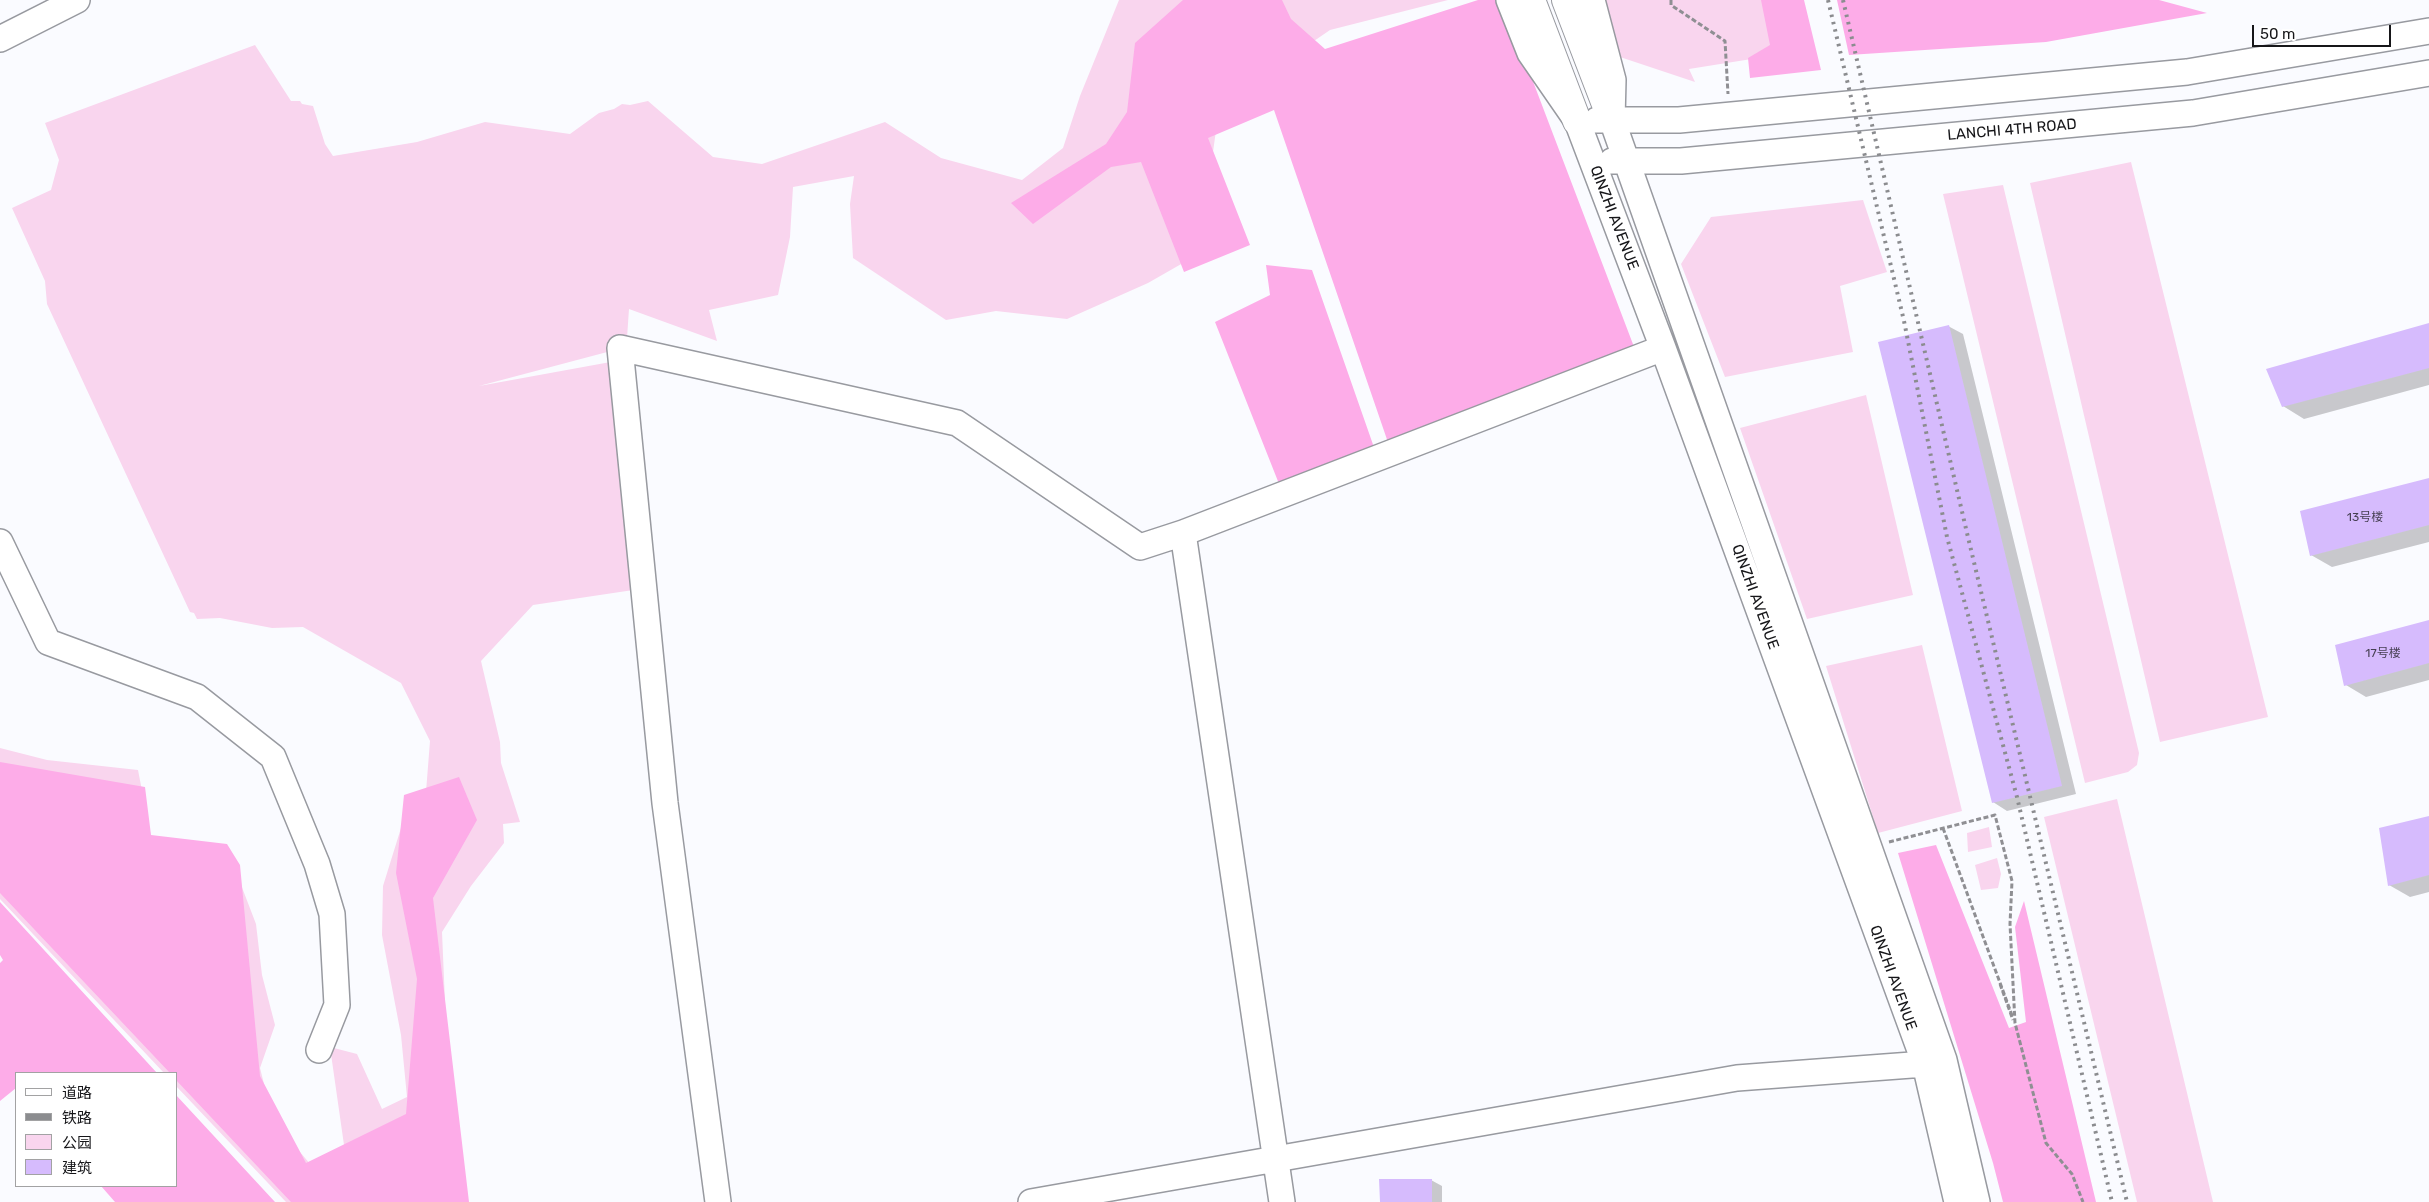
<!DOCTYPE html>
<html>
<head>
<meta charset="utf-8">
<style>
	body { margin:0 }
	#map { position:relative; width:2429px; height:1202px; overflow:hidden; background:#fafbff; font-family:Rubik,"Noto Sans SC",sans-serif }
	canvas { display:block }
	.legend { position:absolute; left:15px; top:1072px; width:162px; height:115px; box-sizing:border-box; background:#fff; border:1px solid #a2a2a3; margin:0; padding:6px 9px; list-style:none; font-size:15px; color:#161619 }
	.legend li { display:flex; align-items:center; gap:10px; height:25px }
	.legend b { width:25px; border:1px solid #a2a2a3 }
	.scale { position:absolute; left:2252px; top:25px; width:139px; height:22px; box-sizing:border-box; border:2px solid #161619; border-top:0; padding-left:6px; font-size:15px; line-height:18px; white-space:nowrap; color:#161619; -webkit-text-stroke:4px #fff; paint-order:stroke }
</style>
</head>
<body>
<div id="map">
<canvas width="2429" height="1202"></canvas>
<ul class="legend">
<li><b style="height:6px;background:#fff"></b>道路</li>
<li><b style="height:6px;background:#8b8c8f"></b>铁路</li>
<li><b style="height:14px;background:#f9d5ee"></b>公园</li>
<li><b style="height:14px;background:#d6bbfd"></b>建筑</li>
</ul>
<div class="scale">50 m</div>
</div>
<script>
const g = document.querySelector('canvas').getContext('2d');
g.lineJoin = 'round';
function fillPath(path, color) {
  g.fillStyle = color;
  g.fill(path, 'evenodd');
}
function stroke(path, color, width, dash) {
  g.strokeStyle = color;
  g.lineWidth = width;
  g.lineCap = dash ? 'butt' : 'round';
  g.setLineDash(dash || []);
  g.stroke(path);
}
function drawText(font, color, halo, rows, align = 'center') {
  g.font = font + ' Rubik,"Noto Sans SC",sans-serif';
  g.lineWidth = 4;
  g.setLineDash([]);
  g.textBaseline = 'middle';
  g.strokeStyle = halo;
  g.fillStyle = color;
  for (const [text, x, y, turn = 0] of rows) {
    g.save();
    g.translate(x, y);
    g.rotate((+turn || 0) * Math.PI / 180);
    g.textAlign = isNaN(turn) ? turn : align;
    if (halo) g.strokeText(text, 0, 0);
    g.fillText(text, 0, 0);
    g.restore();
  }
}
fillPath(new Path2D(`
	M 1119,0 L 1448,0 L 1330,30 L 1279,65 L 1218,116 L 1213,152 L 1239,231 L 1148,283 L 1067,319 L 996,311 L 946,320 L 853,258 L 850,204 L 854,176 L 793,187 L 790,237 L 778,295 L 709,310 L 717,341 L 629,309 L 627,338 L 611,351 L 479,386 L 616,361 L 640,589 L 533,605 L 481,661 L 500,742 L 501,763 L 520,822 L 503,824 L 504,843 L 471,886 L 442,932 L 448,1072 L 459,1202 L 286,1202 L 176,1086 L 176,1073 L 164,1073 L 0,899 L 0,748 L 47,760 L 138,770 L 152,842 L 238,877 L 256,924 L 262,975 L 275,1025 L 260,1068 L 273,1120 L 316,1171 L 344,1145 L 330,1047 L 357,1054 L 382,1109 L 407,1097 L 401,1035 L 382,935 L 383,886 L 401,828 L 426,792 L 430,741 L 401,683 L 303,627 L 272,628 L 220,618 L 197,619 L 194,613 L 190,612 L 47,304 L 45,281 L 12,208 L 51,190 L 59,160 L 45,123 L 255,45 L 291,101 L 300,101 L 302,104 L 313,106 L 325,144 L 333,156 L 417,142 L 485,122 L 570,134 L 599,113 L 614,109 L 622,104 L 630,105 L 648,101 L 713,157 L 762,164 L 885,122 L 941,158 L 1022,180 L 1063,148 L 1080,96 Z
	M 1598,0 L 1801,0 L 1814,49 L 1689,69 L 1695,82 L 1617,56 Z
	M 2131,162 L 2268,717 L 2160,742 L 2030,183 Z
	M 2003,185 L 2139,753 L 2137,765 L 2128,772 L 2085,783 L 1943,194 Z
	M 1863,200 L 1887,272 L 1840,286 L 1853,352 L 1725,377 L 1681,264 L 1711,217 Z
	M 1866,395 L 1913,595 L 1807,619 L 1740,428 Z
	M 1922,645 L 1962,811 L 1878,833 L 1826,666 Z
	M 2117,799 L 2213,1202 L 2137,1202 L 2044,817 Z
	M 1989,827 L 1992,847 L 1968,852 L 1967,833 Z
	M 1997,858 L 2001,874 L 1998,888 L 1981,890 L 1975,865 Z`), '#f9d5ee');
fillPath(new Path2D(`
	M 1183,0 L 1282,0 L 1291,19 L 1325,49 L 1478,0 L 1502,0 L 1639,360 L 1393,457 L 1274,110 L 1208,138 L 1250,245 L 1184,272 L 1141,162 L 1111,167 L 1033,224 L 1011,203 L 1106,144 L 1127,112 L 1135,43 Z
	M 1761,0 L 1804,0 L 1821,70 L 1750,78 L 1748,58 L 1770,45 Z
	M 1837,0 L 2159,0 L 2207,13 L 2046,42 L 1849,55 Z
	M 1266,265 L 1312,270 L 1377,456 L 1285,499 L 1215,322 L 1270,295 Z
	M 0,762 L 145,787 L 151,835 L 227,844 L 240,865 L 260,1076 L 306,1163 L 406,1114 L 417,979 L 396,873 L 404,795 L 459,777 L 477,820 L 433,898 L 469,1202 L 291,1202 L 176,1080 L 176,1073 L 170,1073 L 0,893 Z
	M 1936,845 L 2009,1028 L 2026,1022 L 2015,927 L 2024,901 L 2096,1202 L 2003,1202 L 1993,1163 L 1898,853 Z
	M 0,902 L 157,1073 L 16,1073 L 16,1088 L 0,1101 L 0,963 L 3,960 L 0,955 Z
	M 176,1095 L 275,1202 L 115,1202 L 101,1186 L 176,1186 Z`), '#fdace8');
fillPath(new Path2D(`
	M 2429,325 L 2429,385 L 2304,419 L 2283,406 Z
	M 1948,326 L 1963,334 L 2076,794 L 2007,811 L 1993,802 Z
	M 2429,480 L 2429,542 L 2332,567 L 2311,555 Z
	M 2429,621 L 2429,680 L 2366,697 L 2346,685 Z
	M 2429,818 L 2429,892 L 2410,897 L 2389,885 Z
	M 1431,1180 L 1442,1186 L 1442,1202 L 1381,1202 Z`), '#0003');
fillPath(new Path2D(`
	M 2429,323 L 2429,368 L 2282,407 L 2266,369 Z
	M 1949,325 L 2062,786 L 1992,803 L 1878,342 Z
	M 2429,478 L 2429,525 L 2310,556 L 2300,511 Z
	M 2429,620 L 2429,663 L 2344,686 L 2335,645 Z
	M 2429,816 L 2429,875 L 2388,886 L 2379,828 Z
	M 1379,1179 L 1432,1179 L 1432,1202 L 1380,1202 Z`), '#d6bbfd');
const minor = new Path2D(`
	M 1509,0 L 1530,53 L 1577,121 L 1663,348 L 1925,1064 L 1957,1202
	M 1592,0 L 1613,80 L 1612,120 L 1944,1060 L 1977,1202
	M 0,39 L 77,0
	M 1597,120 L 1679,120 L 2187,72 L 2429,31
	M 1612,161 L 1681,161 L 2193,113 L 2429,73
	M 0,542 L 48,642 L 197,697 L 273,757 L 317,864 L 332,914 L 337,1005 L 319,1050
	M 718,1202 L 665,803 L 620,348 L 957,423 L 1140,547 L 1183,533
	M 1031,1202 L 1737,1078 L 1925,1064
	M 1282,1202 L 1183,533 L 1663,348`);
const major = new Path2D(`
	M 1531,0 L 1577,121
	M 1566,0 L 1612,120`);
stroke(minor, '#989aa0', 28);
stroke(major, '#989aa0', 30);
stroke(new Path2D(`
	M 1671,0 L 1671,5 L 1725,41 L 1728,94
	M 1943,828 L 2013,1018
	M 1889,842 L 1995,815 L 2012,881 L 2010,924 L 2015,1023 L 2046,1143 L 2072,1174 L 2083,1202
	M 2000,984 L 2013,1020`), '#8f8f93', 3, [5, 2.5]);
stroke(minor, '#fff', 25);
stroke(major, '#fff', 28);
stroke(new Path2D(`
	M 1828,0 L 1904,321 L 1947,537 L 2017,797 L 2112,1202
	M 1843,0 L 1967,533 L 2127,1202`), '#8b8c8f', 4, [2.5, 5]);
drawText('12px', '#463f52', null, [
	["13号楼",2365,518],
	["17号楼",2383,654]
]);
drawText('15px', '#161619', '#fff', [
	["LANCHI 4TH ROAD",2012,130,-5],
	["QINZHI AVENUE",1614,218,69],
	["QINZHI AVENUE",1755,597,70],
	["QINZHI AVENUE",1893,978,70]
]);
</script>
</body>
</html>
